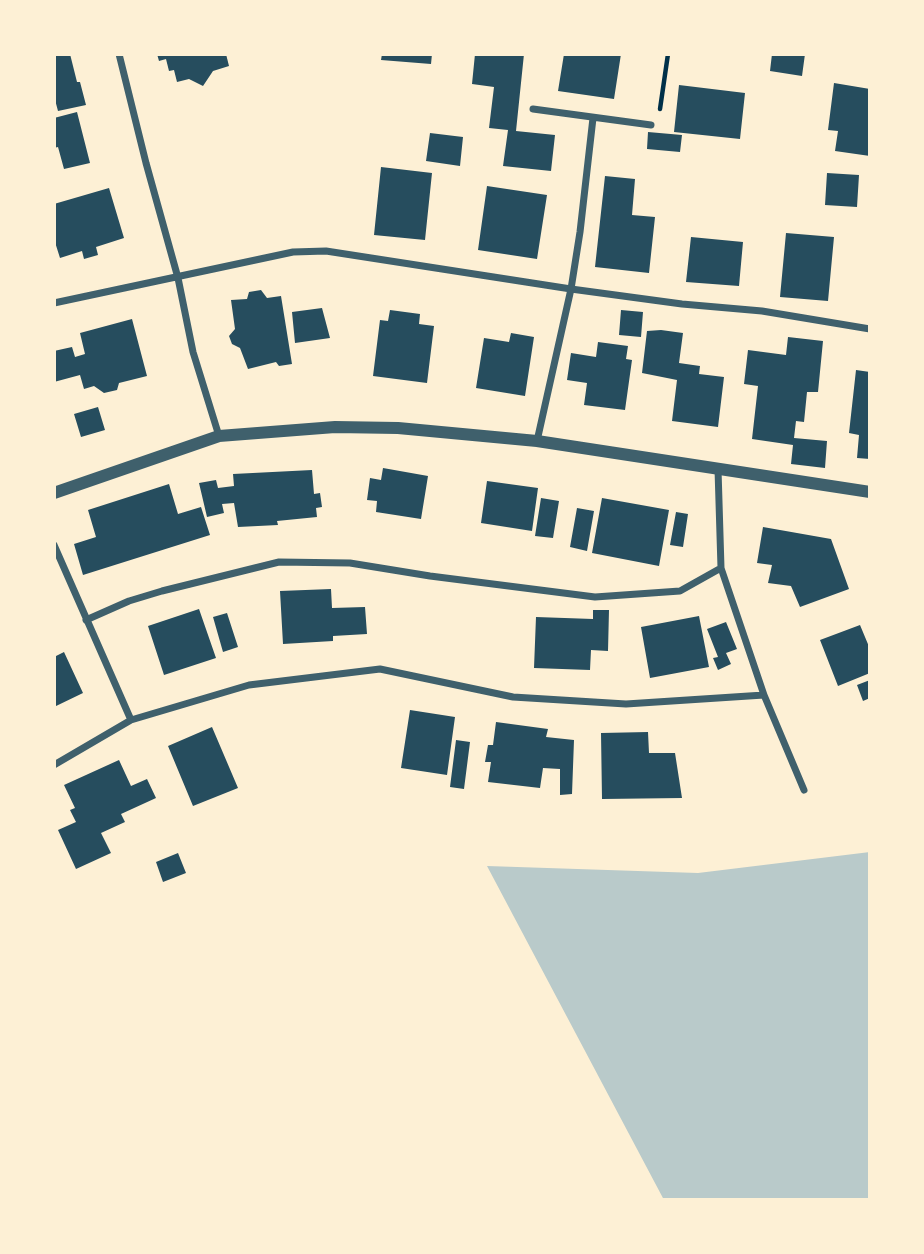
<!DOCTYPE html>
<html>
<head>
<meta charset="utf-8">
<style>
	body { margin:0 }
	#map { position:relative; width:924px; height:1254px; overflow:hidden; background:#fdf0d5; font-family:"PT Sans",sans-serif }
	canvas { display:block }
	.frame { position:absolute; inset:0; border:56px solid #fdf0d5; pointer-events:none }
</style>
</head>
<body>
<div id="map">
<canvas width="924" height="1254"></canvas>
<div class="frame"></div>
</div>
<script>
const g = document.querySelector('canvas').getContext('2d');
g.lineJoin = 'round';
function fillPath(path, color) {
  g.fillStyle = color;
  g.fill(path, 'evenodd');
}
function stroke(path, color, width, dash) {
  g.strokeStyle = color;
  g.lineWidth = width;
  g.lineCap = dash ? 'butt' : 'round';
  g.setLineDash(dash || []);
  g.stroke(path);
}
fillPath(new Path2D(`
	M 870,852 L 870,1200 L 664,1200 L 487,866 L 698,873 Z`), '#b9caca');
fillPath(new Path2D(`
	M 54,54 L 70,54 L 77,82 L 80,82 L 86,105 L 58,111 L 54,96 Z
	M 157,54 L 226,54 L 229,66 L 213,71 L 203,86 L 189,79 L 177,82 L 174,70 L 169,71 L 166,59 L 159,61 Z
	M 382,54 L 432,54 L 431,64 L 381,60 Z
	M 475,54 L 524,54 L 516,131 L 555,135 L 551,171 L 503,166 L 508,130 L 489,128 L 494,87 L 472,84 Z
	M 564,54 L 621,54 L 614,99 L 558,91 Z
	M 772,54 L 805,54 L 802,76 L 770,71 Z
	M 834,83 L 870,89 L 870,156 L 835,151 L 838,131 L 828,130 Z
	M 679,85 L 745,93 L 740,139 L 674,132 Z
	M 77,112 L 90,163 L 64,169 L 58,147 L 54,148 L 54,118 Z
	M 648,132 L 682,135 L 680,152 L 647,149 Z
	M 430,133 L 463,137 L 460,166 L 426,161 Z
	M 381,167 L 432,173 L 425,240 L 374,235 Z
	M 827,173 L 859,175 L 857,207 L 825,205 Z
	M 605,176 L 635,179 L 632,215 L 655,217 L 649,273 L 595,267 Z
	M 487,186 L 547,195 L 537,259 L 478,250 Z
	M 109,188 L 124,238 L 96,247 L 98,255 L 84,259 L 82,251 L 60,258 L 54,239 L 54,204 Z
	M 786,233 L 834,237 L 828,301 L 780,297 Z
	M 691,237 L 743,242 L 739,286 L 686,282 Z
	M 261,290 L 267,298 L 281,296 L 292,364 L 279,366 L 276,362 L 248,369 L 240,348 L 232,344 L 229,336 L 235,329 L 231,300 L 247,299 L 249,292 Z
	M 322,308 L 330,338 L 295,343 L 292,312 Z
	M 390,310 L 420,314 L 419,324 L 434,326 L 427,383 L 373,376 L 380,320 L 388,321 Z
	M 621,310 L 643,312 L 641,337 L 619,335 Z
	M 132,319 L 147,376 L 119,383 L 117,390 L 104,393 L 94,386 L 84,389 L 80,375 L 54,382 L 54,351 L 72,347 L 75,357 L 85,354 L 80,333 Z
	M 661,330 L 683,333 L 679,363 L 700,366 L 699,374 L 724,377 L 718,427 L 672,421 L 677,380 L 642,373 L 647,331 Z
	M 511,333 L 534,337 L 525,396 L 476,388 L 484,338 L 509,342 Z
	M 788,337 L 823,341 L 818,392 L 807,392 L 804,422 L 796,421 L 794,438 L 827,441 L 825,468 L 791,464 L 793,445 L 752,439 L 758,386 L 744,384 L 748,350 L 786,355 Z
	M 598,342 L 628,346 L 626,359 L 632,360 L 625,410 L 584,405 L 587,383 L 567,380 L 571,353 L 596,357 Z
	M 856,370 L 870,372 L 870,459 L 857,458 L 859,435 L 849,433 Z
	M 98,407 L 105,430 L 81,437 L 74,414 Z
	M 383,468 L 428,476 L 421,519 L 376,512 L 377,501 L 367,500 L 370,478 L 381,480 Z
	M 312,470 L 314,494 L 320,493 L 322,507 L 316,508 L 317,517 L 277,521 L 278,525 L 238,527 L 234,503 L 222,504 L 224,513 L 207,517 L 199,483 L 216,480 L 218,488 L 234,486 L 233,474 Z
	M 487,481 L 538,488 L 532,531 L 481,523 Z
	M 169,484 L 178,514 L 201,507 L 210,535 L 83,575 L 74,544 L 96,537 L 88,510 Z
	M 541,498 L 559,501 L 553,538 L 535,536 Z
	M 602,498 L 669,510 L 659,566 L 592,553 Z
	M 577,508 L 594,511 L 587,551 L 570,547 Z
	M 676,512 L 688,514 L 683,547 L 670,545 Z
	M 763,527 L 831,539 L 849,589 L 800,607 L 791,586 L 768,583 L 772,565 L 757,563 Z
	M 331,589 L 332,608 L 365,607 L 367,634 L 333,636 L 333,641 L 283,644 L 280,591 Z
	M 199,609 L 216,658 L 164,675 L 148,626 Z
	M 593,610 L 609,610 L 608,651 L 591,650 L 590,670 L 534,668 L 536,617 L 593,619 Z
	M 227,613 L 238,647 L 223,652 L 213,617 Z
	M 699,616 L 709,667 L 650,678 L 641,627 Z
	M 726,622 L 737,649 L 726,653 L 731,664 L 718,670 L 713,658 L 718,657 L 707,629 Z
	M 860,625 L 870,649 L 870,673 L 838,686 L 820,640 Z
	M 64,652 L 83,693 L 54,707 L 54,657 Z
	M 870,680 L 870,698 L 863,701 L 857,685 Z
	M 410,710 L 455,717 L 447,775 L 401,768 Z
	M 496,722 L 548,729 L 546,737 L 574,740 L 572,794 L 560,795 L 560,769 L 543,768 L 540,788 L 488,782 L 491,762 L 485,762 L 488,745 L 493,745 Z
	M 212,727 L 238,788 L 193,806 L 168,746 Z
	M 648,732 L 649,753 L 675,753 L 682,798 L 602,799 L 601,733 Z
	M 456,740 L 470,742 L 464,789 L 450,787 Z
	M 119,760 L 131,786 L 147,779 L 156,798 L 121,814 L 125,822 L 101,833 L 111,853 L 76,869 L 58,830 L 76,822 L 70,810 L 75,808 L 64,785 Z
	M 178,853 L 186,873 L 163,882 L 156,862 Z`), '#264d5e');
stroke(new Path2D(`
	M 660,109 L 668,54`), '#003049', 4.5);
stroke(new Path2D(`
	M 119,54 L 146,163 L 178,278 L 193,352 L 219,436
	M 533,109 L 651,125
	M 54,303 L 293,252 L 326,251 L 571,289 L 682,304 L 762,311 L 870,329
	M 537,441 L 571,289 L 580,232 L 593,118
	M 718,469 L 721,568 L 764,695
	M 54,545 L 131,720 L 54,765
	M 86,620 L 129,601 L 162,591 L 279,562 L 350,563 L 430,576 L 595,597 L 680,591 L 721,568
	M 131,720 L 249,685 L 380,669 L 513,697 L 626,704 L 764,695 L 804,790`), '#3f606c', 7);
stroke(new Path2D(`
	M 54,493 L 219,436 L 335,427 L 398,428 L 537,441 L 870,492`), '#3f606c', 12);
</script>
</body>
</html>
